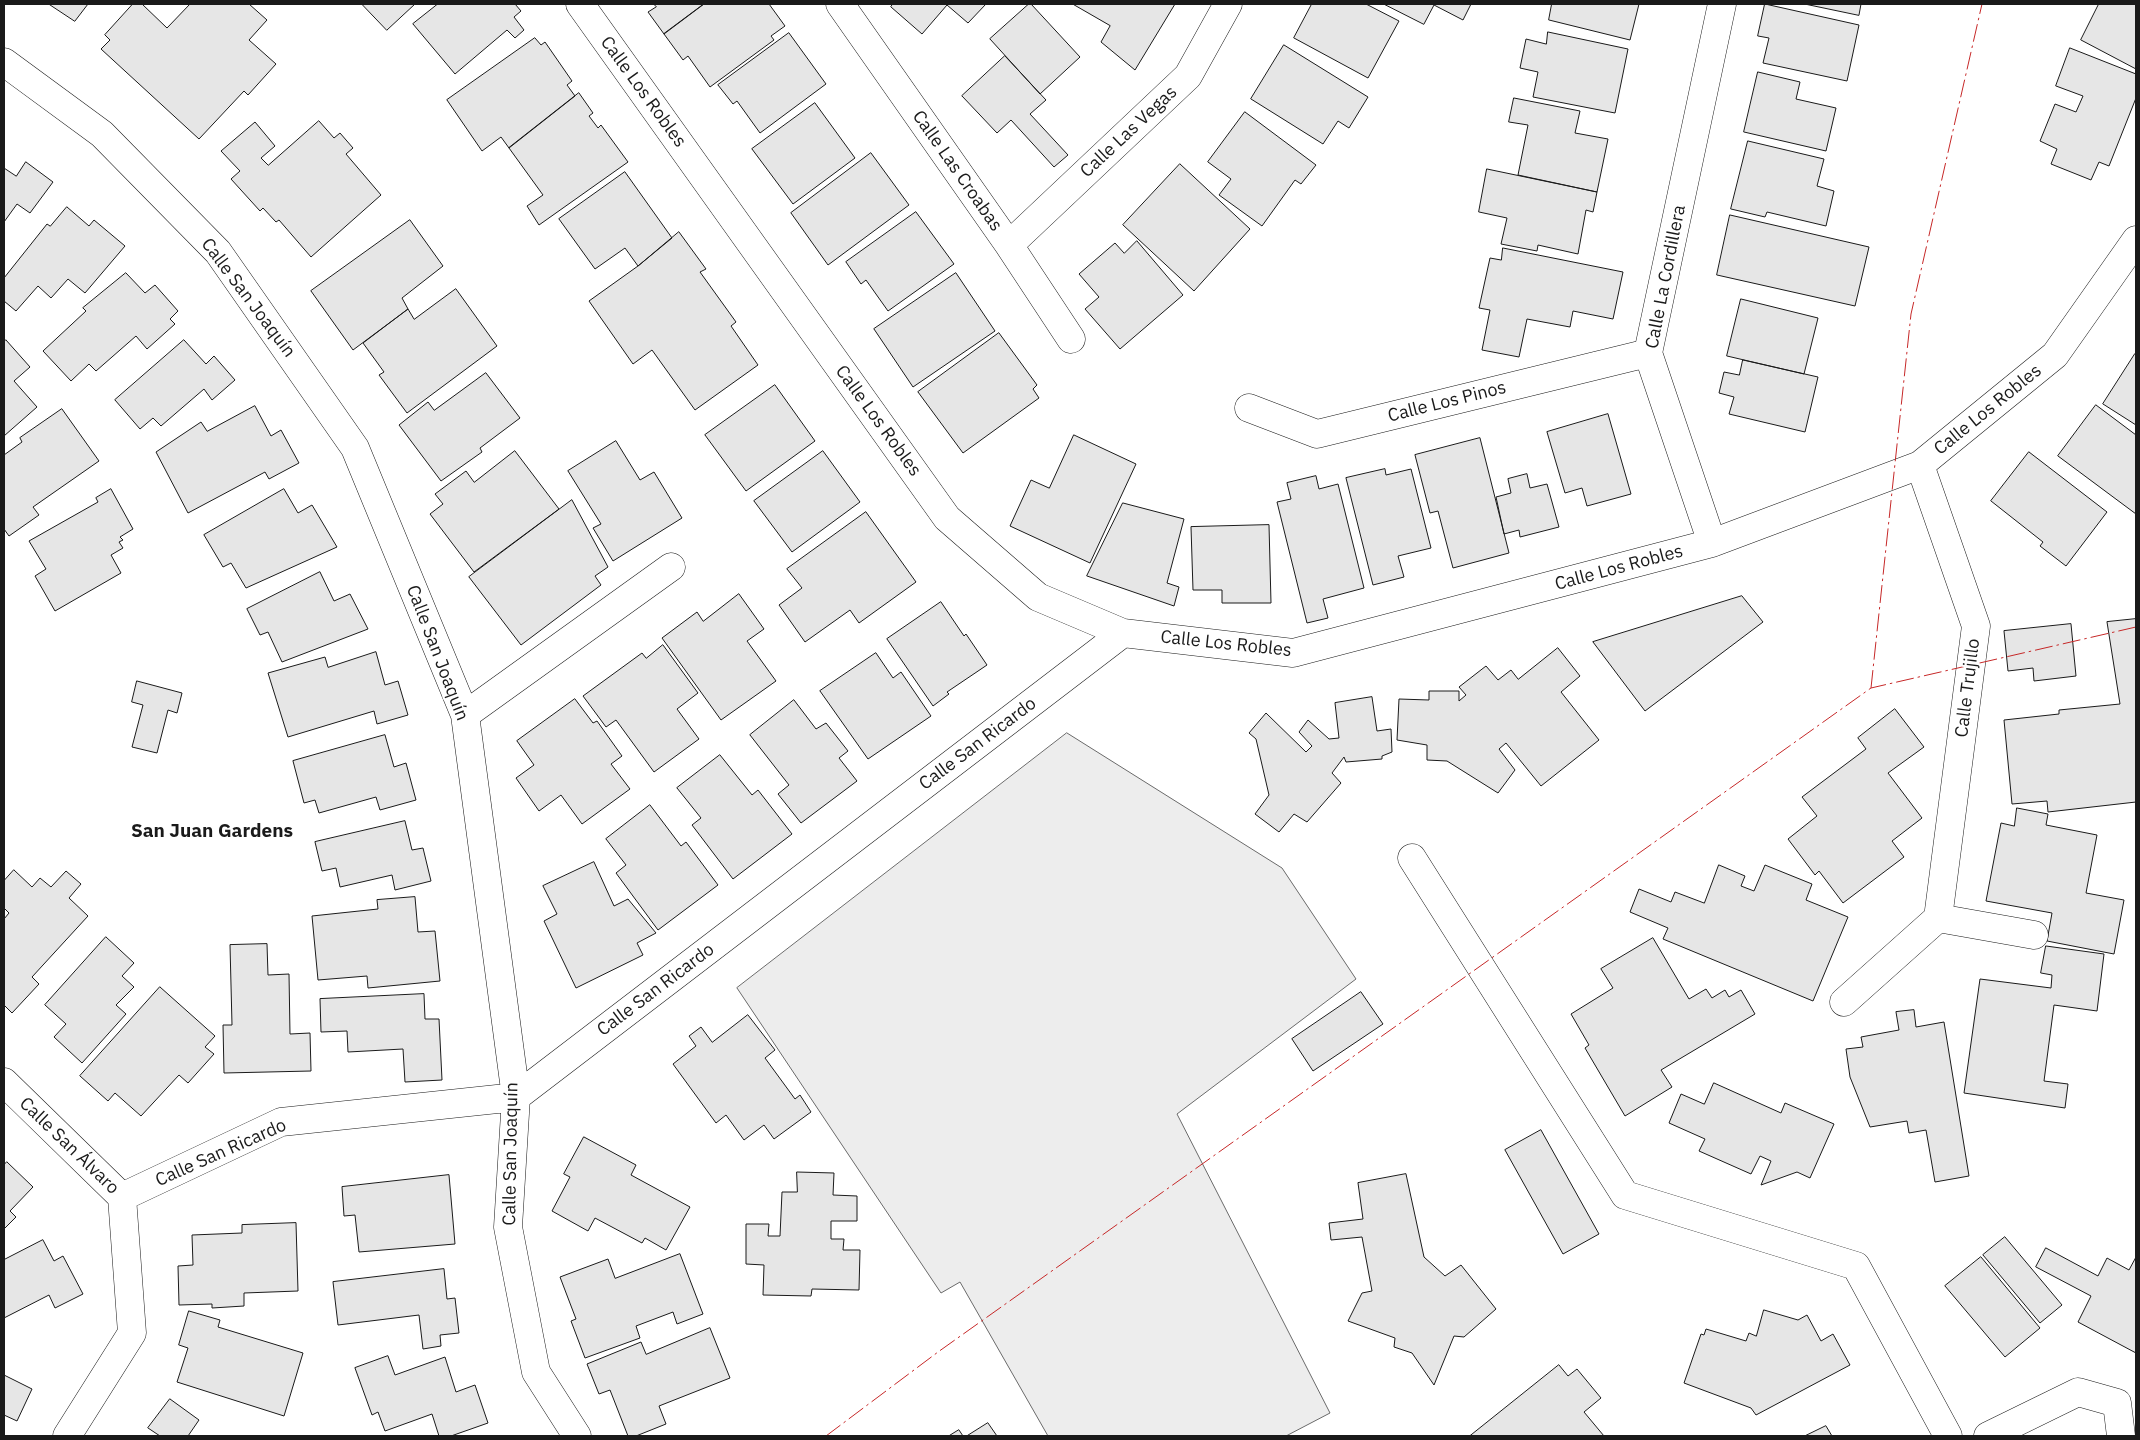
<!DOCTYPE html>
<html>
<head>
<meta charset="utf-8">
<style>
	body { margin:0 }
	#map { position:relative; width:2140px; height:1440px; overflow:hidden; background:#fff; font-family:"IBM Plex Sans",sans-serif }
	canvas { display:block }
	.frame { position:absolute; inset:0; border:5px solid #1a1a1a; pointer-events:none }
</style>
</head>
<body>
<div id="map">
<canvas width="2140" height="1440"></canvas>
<div class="frame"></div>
</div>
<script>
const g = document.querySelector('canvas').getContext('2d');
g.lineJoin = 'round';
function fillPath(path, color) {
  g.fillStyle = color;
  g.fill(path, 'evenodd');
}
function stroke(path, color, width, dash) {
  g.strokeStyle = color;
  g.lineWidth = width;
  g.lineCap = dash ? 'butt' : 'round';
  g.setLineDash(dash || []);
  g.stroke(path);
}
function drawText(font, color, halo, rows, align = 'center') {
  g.font = font + ' "IBM Plex Sans",sans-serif';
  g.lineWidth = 4;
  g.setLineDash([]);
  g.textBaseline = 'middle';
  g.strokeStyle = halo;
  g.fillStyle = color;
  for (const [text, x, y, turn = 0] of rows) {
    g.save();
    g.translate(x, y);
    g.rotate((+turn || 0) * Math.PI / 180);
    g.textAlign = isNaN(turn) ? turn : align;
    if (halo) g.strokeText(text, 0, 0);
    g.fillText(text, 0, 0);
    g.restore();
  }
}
const built = new Path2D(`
	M 1067,733 L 1282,868 L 1356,979 L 1177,1114 L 1330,1413 L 1286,1436 L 1048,1436 L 960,1282 L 941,1293 L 737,988 Z`);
fillPath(built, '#ededed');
stroke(built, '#6a6a6a', 1);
const building = new Path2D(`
	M 49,4 L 88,4 L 75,21 Z
	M 133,4 L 142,4 L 167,28 L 190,4 L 249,4 L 267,20 L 249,40 L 276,64 L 248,95 L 244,91 L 199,139 L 101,49 L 110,40 L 105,35 Z
	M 362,4 L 415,4 L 387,30 Z
	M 438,4 L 515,4 L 521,11 L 514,17 L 524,30 L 515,38 L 507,30 L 455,74 L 413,24 Z
	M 654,4 L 704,4 L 664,34 L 648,12 L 656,7 Z
	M 704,4 L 769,4 L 785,26 L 771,36 L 774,40 L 710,87 L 688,56 L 683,60 L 664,34 Z
	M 893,4 L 986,4 L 968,23 L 947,5 L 922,34 L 891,7 Z
	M 1029,4 L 1031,4 L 1080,57 L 1040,94 L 990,39 Z
	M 1073,4 L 1175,4 L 1135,70 L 1101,42 L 1110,26 Z
	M 1312,4 L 1366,4 L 1399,21 L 1368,78 L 1294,38 Z
	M 1384,4 L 1471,4 L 1463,20 L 1434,5 L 1424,24 Z
	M 1552,4 L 1639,4 L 1630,40 L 1549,20 Z
	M 1765,4 L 1859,25 L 1847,81 L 1763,63 L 1769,38 L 1758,36 Z
	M 1805,4 L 1861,4 L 1859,15 Z
	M 2099,4 L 2136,4 L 2136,69 L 2081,40 Z
	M 1548,32 L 1628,49 L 1615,113 L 1533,97 L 1538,72 L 1520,68 L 1526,39 L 1546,44 Z
	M 789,33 L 826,84 L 760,133 L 737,101 L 733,104 L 718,85 Z
	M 535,38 L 541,45 L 545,42 L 572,81 L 567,85 L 575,96 L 509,148 L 501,137 L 482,151 L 447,100 Z
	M 1284,45 L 1368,97 L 1349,128 L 1338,121 L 1323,144 L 1251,99 Z
	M 2070,48 L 2136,74 L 2136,98 L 2109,166 L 2099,162 L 2091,180 L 2051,164 L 2057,149 L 2040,141 L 2055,104 L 2076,112 L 2083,96 L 2056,86 Z
	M 1005,56 L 1046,100 L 1030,114 L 1068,155 L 1054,167 L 1011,120 L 997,133 L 962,96 Z
	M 1758,72 L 1800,82 L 1796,99 L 1836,108 L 1826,151 L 1744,132 Z
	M 579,93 L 593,113 L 589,116 L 598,128 L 601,125 L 628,162 L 539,225 L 527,206 L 543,195 L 509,148 Z
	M 1514,98 L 1580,111 L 1575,133 L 1608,139 L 1597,192 L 1518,175 L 1528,125 L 1509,122 Z
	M 815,103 L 855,158 L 793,204 L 752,149 Z
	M 1245,112 L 1316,165 L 1301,184 L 1295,180 L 1262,226 L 1219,195 L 1231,179 L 1208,162 Z
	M 319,121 L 334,138 L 340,133 L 353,148 L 346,154 L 381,195 L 311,257 L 279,220 L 276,222 L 263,208 L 260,211 L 231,179 L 240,171 L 221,151 L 255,122 L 275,146 L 261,158 L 268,165 Z
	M 1748,141 L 1824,159 L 1817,186 L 1834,191 L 1826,226 L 1767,212 L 1765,217 L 1731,209 Z
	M 871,153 L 909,205 L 828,265 L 791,213 Z
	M 26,162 L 53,182 L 30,213 L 17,204 L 4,222 L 4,168 L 16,176 Z
	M 1180,164 L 1250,229 L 1194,291 L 1123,225 Z
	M 1487,169 L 1597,192 L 1593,212 L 1586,210 L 1578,254 L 1538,245 L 1537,251 L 1501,244 L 1507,218 L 1479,212 Z
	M 625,172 L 672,238 L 638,266 L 625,248 L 595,269 L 559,219 Z
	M 67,207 L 89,226 L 94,220 L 125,246 L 85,293 L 68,279 L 51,298 L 38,286 L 16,311 L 4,301 L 4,278 L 47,224 L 50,226 Z
	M 916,212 L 954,264 L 888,311 L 866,280 L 861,284 L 846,262 Z
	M 1730,215 L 1869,247 L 1855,306 L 1717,275 Z
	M 410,220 L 443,266 L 402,298 L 408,309 L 353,350 L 311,291 Z
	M 679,232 L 706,269 L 700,272 L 736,322 L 731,326 L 758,365 L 695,410 L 652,350 L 633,364 L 589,301 L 638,266 Z
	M 1137,241 L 1183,295 L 1120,349 L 1085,309 L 1099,297 L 1079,274 L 1115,243 L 1124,253 Z
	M 1503,248 L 1623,272 L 1613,319 L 1573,311 L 1570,327 L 1527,319 L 1519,357 L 1482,350 L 1490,310 L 1479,308 L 1490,258 L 1501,260 Z
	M 126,273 L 145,293 L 155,285 L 178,311 L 170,319 L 175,324 L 147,349 L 136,336 L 96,371 L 89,364 L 71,381 L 43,351 L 86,311 L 83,308 Z
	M 956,273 L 995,331 L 913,387 L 874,329 Z
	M 456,289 L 497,346 L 407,413 L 379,375 L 384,372 L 363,343 L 408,309 L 414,319 Z
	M 1741,299 L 1818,318 L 1804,374 L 1727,356 Z
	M 999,333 L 1037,385 L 1033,389 L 1039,398 L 963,453 L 918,392 Z
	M 6,340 L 30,367 L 14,381 L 37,407 L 4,436 L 4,342 Z
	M 184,340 L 206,364 L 214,356 L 235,380 L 212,400 L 204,389 L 161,426 L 153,418 L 140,429 L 115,400 Z
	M 2135,354 L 2136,355 L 2136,425 L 2103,404 Z
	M 1743,360 L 1818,377 L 1805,432 L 1729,414 L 1734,397 L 1719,393 L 1724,372 L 1739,375 Z
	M 486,373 L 520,418 L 480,448 L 482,452 L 441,481 L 399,425 L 428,402 L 434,410 Z
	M 775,385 L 815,441 L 746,491 L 705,435 Z
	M 2096,405 L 2136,435 L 2136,514 L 2058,456 Z
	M 255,406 L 271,436 L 281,430 L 299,463 L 269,479 L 265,472 L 188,513 L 156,452 L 201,422 L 207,431 Z
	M 62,409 L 99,461 L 33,507 L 39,515 L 9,536 L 4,529 L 4,455 L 22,442 L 20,438 Z
	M 1608,414 L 1631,494 L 1587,506 L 1582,488 L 1565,493 L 1547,432 Z
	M 1074,435 L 1136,464 L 1090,563 L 1010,526 L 1031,480 L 1049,488 Z
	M 1480,438 L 1509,553 L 1453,568 L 1438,511 L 1430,513 L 1415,455 Z
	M 616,441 L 640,480 L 654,472 L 682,518 L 613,561 L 593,528 L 601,524 L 568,471 Z
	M 515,451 L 559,509 L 474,572 L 430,514 L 443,504 L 435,494 L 466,471 L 474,482 Z
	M 823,451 L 860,502 L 792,552 L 754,501 Z
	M 2029,452 L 2107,512 L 2066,566 L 2040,546 L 2043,542 L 1991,501 Z
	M 1385,469 L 1386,475 L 1411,469 L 1431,548 L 1398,556 L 1404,577 L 1373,585 L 1346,478 Z
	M 1527,474 L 1530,488 L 1547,484 L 1559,527 L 1520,537 L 1519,530 L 1504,534 L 1496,497 L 1511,493 L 1508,479 Z
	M 1316,476 L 1319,489 L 1338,484 L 1364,588 L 1323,599 L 1328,618 L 1307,623 L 1277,502 L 1291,499 L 1287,483 Z
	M 111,489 L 133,529 L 120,537 L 123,540 L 119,542 L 123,548 L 111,555 L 121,573 L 55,611 L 35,576 L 46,569 L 29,541 L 98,502 L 96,498 Z
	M 284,489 L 298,513 L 312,505 L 337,547 L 246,588 L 231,563 L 223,567 L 204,535 Z
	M 572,500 L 608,567 L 595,576 L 601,585 L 521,645 L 469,577 Z
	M 1123,503 L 1184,519 L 1167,583 L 1179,587 L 1174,606 L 1087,576 Z
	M 866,512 L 916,582 L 859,623 L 850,610 L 805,642 L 779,605 L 802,588 L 787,569 Z
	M 1269,525 L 1271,603 L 1222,603 L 1222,590 L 1193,590 L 1191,527 Z
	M 320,572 L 334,601 L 350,594 L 368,629 L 282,662 L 268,632 L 260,635 L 247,609 Z
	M 739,594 L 764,629 L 747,641 L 776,681 L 721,720 L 662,638 L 697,612 L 703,621 Z
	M 1742,596 L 1763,622 L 1645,711 L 1593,642 Z
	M 941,602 L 964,636 L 966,634 L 987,665 L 947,692 L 949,694 L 933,706 L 887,639 Z
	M 2136,619 L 2136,802 L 2048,812 L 2047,801 L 2012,804 L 2004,720 L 2059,714 L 2059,710 L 2120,704 L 2107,622 Z
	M 2071,624 L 2076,676 L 2034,681 L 2033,668 L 2008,671 L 2004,631 Z
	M 663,645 L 698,693 L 677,709 L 699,739 L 654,772 L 616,720 L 606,727 L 583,696 L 642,653 L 646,658 Z
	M 1558,648 L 1580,676 L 1561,692 L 1599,740 L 1541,786 L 1506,743 L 1499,749 L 1515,770 L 1498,793 L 1447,761 L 1427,760 L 1427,745 L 1397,740 L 1399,699 L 1429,700 L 1429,691 L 1459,691 L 1459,701 L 1466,695 L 1459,687 L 1486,666 L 1498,680 L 1511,670 L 1518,679 Z
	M 376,652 L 385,685 L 398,681 L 408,715 L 377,724 L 374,711 L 288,737 L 268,673 L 325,657 L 328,667 Z
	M 876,653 L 893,678 L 901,672 L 931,716 L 868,759 L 820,691 Z
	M 137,681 L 182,693 L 177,713 L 168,710 L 157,753 L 132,747 L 143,705 L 132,702 Z
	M 1372,697 L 1377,731 L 1391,729 L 1392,752 L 1382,756 L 1382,759 L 1346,762 L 1344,757 L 1332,773 L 1341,783 L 1307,822 L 1294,814 L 1279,832 L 1255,814 L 1269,795 L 1256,739 L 1249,733 L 1266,713 L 1306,752 L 1312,746 L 1299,732 L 1308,720 L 1329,739 L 1339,738 L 1335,703 Z
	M 575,699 L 593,723 L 597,721 L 622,756 L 611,764 L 630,789 L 582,824 L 561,795 L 539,811 L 516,778 L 534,765 L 517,741 Z
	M 794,700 L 816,729 L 826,723 L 848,751 L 839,758 L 857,781 L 801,823 L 778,794 L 789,785 L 750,735 Z
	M 1895,709 L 1924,747 L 1888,773 L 1922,818 L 1892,841 L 1904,857 L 1843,903 L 1819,871 L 1815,875 L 1788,839 L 1817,816 L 1802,797 L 1866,749 L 1858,738 Z
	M 385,735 L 394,767 L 406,763 L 416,800 L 380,810 L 376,797 L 319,813 L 315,800 L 304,803 L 293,761 Z
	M 720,755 L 752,795 L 758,790 L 792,834 L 733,879 L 692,825 L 701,818 L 677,788 Z
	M 650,805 L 681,846 L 686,842 L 718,885 L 658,930 L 616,873 L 626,865 L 606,839 Z
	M 2017,808 L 2048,814 L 2046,825 L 2097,835 L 2086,893 L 2124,900 L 2114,954 L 2047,941 L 2052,913 L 1986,901 L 2001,823 L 2014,826 Z
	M 405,821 L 412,850 L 423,848 L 431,881 L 395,890 L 392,875 L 340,887 L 336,868 L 322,871 L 315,842 Z
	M 594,862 L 614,906 L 628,899 L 656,933 L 637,943 L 643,955 L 576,988 L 544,921 L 557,914 L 543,886 Z
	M 1719,865 L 1745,876 L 1741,886 L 1754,891 L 1765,865 L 1812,884 L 1806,900 L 1848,917 L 1813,1001 L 1663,939 L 1668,928 L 1630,912 L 1639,889 L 1671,902 L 1675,892 L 1704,903 Z
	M 14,870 L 32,887 L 40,878 L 51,887 L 66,871 L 81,884 L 69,898 L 88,916 L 32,977 L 39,984 L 12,1013 L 4,1005 L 4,919 L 9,913 L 4,908 L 4,881 Z
	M 415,897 L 418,932 L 435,931 L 440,981 L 368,988 L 367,976 L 318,980 L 312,916 L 378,909 L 377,900 Z
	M 106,937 L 134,963 L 122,976 L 134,987 L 116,1005 L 126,1014 L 82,1063 L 54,1037 L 66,1024 L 45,1005 Z
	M 1653,938 L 1689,999 L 1706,989 L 1712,998 L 1725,990 L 1729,997 L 1741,990 L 1755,1014 L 1661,1070 L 1672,1087 L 1625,1116 L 1585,1048 L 1589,1045 L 1571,1014 L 1613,988 L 1601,969 Z
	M 267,944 L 268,975 L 289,974 L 290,1034 L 310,1033 L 311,1071 L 224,1073 L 223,1025 L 232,1025 L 230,945 Z
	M 2046,946 L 2104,954 L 2097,1011 L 2054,1005 L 2044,1081 L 2068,1084 L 2065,1108 L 1964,1093 L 1980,979 L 2051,988 L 2052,975 L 2041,973 Z
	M 160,987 L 215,1036 L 205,1047 L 214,1054 L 188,1083 L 179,1075 L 141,1116 L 115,1093 L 108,1101 L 80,1076 Z
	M 1361,992 L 1383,1024 L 1313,1071 L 1292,1039 Z
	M 424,994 L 425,1019 L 439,1019 L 442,1080 L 405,1082 L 403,1049 L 348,1052 L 347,1031 L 321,1032 L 320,999 Z
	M 1914,1010 L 1916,1027 L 1944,1022 L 1969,1176 L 1935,1182 L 1926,1130 L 1909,1133 L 1907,1121 L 1870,1127 L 1850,1077 L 1846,1049 L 1863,1047 L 1861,1037 L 1899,1030 L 1896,1012 Z
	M 748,1015 L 775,1050 L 765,1058 L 795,1099 L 800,1095 L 811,1112 L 774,1139 L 764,1125 L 744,1140 L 726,1115 L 716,1123 L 673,1064 L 696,1046 L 689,1036 L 701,1027 L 712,1042 Z
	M 1714,1083 L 1781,1113 L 1785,1103 L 1834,1124 L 1810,1178 L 1797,1172 L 1761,1185 L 1771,1161 L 1760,1156 L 1751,1174 L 1699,1151 L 1705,1139 L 1669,1123 L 1681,1094 L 1704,1104 Z
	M 1541,1130 L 1599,1234 L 1563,1254 L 1505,1150 Z
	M 584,1137 L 636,1165 L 631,1175 L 690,1207 L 666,1250 L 645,1238 L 642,1243 L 595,1218 L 588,1231 L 552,1211 L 570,1177 L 564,1174 Z
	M 7,1162 L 33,1187 L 10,1211 L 16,1217 L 4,1229 L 4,1165 Z
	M 797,1172 L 834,1173 L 833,1195 L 857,1196 L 857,1221 L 831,1221 L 831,1239 L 844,1239 L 843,1250 L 860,1250 L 859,1290 L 812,1289 L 811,1296 L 763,1295 L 764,1265 L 746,1264 L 746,1224 L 769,1224 L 768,1236 L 780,1236 L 782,1192 L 797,1192 Z
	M 1406,1174 L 1424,1257 L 1445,1276 L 1461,1265 L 1496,1309 L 1464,1337 L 1454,1336 L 1434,1385 L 1412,1353 L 1394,1347 L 1395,1338 L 1348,1321 L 1362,1293 L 1372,1291 L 1362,1237 L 1331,1240 L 1329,1223 L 1363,1219 L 1358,1183 Z
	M 449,1175 L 455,1244 L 359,1252 L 355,1215 L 344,1216 L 342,1187 Z
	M 296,1223 L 298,1291 L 244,1293 L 244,1306 L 212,1308 L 212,1304 L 179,1305 L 178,1266 L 193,1265 L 192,1235 L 242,1233 L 242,1225 Z
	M 2005,1237 L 2062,1305 L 2040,1323 L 1983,1255 Z
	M 43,1240 L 54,1261 L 63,1256 L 83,1294 L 55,1308 L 49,1295 L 4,1318 L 4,1260 Z
	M 2046,1248 L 2098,1276 L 2107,1258 L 2129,1270 L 2136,1257 L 2136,1353 L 2078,1322 L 2091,1296 L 2036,1267 Z
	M 680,1254 L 703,1314 L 677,1324 L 673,1312 L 636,1326 L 640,1338 L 585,1358 L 571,1321 L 576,1319 L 560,1277 L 608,1259 L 615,1278 Z
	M 1981,1257 L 2040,1328 L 2005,1357 L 1945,1286 Z
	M 444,1269 L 447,1299 L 455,1298 L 459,1333 L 440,1335 L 441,1346 L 423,1349 L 419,1315 L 338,1325 L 333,1282 Z
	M 1764,1310 L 1798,1320 L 1807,1315 L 1821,1341 L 1833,1334 L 1850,1365 L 1756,1415 L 1751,1408 L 1684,1383 L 1701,1334 L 1704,1335 L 1706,1329 L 1746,1341 L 1749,1333 L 1756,1336 Z
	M 189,1311 L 220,1320 L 218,1327 L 303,1353 L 284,1416 L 177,1382 L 188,1348 L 179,1345 Z
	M 710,1328 L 730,1378 L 659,1406 L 666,1424 L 636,1436 L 628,1436 L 610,1390 L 599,1394 L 587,1364 L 641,1342 L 646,1354 Z
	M 388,1356 L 395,1375 L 445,1357 L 456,1392 L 475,1385 L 488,1423 L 451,1436 L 439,1436 L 432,1414 L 385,1431 L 378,1412 L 372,1415 L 355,1368 Z
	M 1559,1365 L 1568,1376 L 1577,1369 L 1601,1398 L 1584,1412 L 1604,1436 L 1470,1436 Z
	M 4,1375 L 32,1389 L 17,1421 L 4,1415 Z
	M 170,1399 L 199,1420 L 188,1436 L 160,1436 L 148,1428 Z
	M 988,1423 L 997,1436 L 967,1436 Z
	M 1826,1426 L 1832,1436 L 1805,1436 Z
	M 959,1430 L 963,1436 L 949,1436 Z`);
fillPath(building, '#e6e6e6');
stroke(building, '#1a1a1a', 1);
const street = new Path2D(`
	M 580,4 L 947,518 L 1038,597 L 1123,633 L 1293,653 L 1712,543 L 1920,465 L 2055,355 L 2136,240
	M 840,4 L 1009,245 L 1071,339
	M 4,62 L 102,134 L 218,252 L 355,448 L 465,715 L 516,1097 L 508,1227 L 536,1372 L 577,1436
	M 1009,245 L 1188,76 L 1228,4
	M 1249,408 L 1317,434 L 1648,353
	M 1920,465 L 1976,626 L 1938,918
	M 1712,543 L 1648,353 L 1722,4
	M 465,715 L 671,567
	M 1412,858 L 1625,1195 L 1856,1266 L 1948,1436
	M 1844,1002 L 1938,918 L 2034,935
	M 4,1082 L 122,1197 L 132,1333 L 67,1436
	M 122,1197 L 281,1122 L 516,1097 L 1123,633
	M 1988,1436 L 2078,1392 L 2117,1403 L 2121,1436`);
stroke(street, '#1a1a1a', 29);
stroke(street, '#fff', 28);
stroke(new Path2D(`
	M 1871,688 L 1911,314 L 1982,4
	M 826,1436 L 938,1352 L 1871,688 L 2136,627`), '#c62828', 1, [18, 4, 2.5, 4]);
drawText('18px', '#1a1a1a', '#fff', [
	["Calle Los Robles",643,92,54],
	["Calle Las Vegas",1129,132,-43],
	["Calle Las Croabas",957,171,55],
	["Calle La Cordillera",1666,277,-79],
	["Calle San Joaquín",248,298,53],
	["Calle Los Pinos",1447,402,-14],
	["Calle Los Robles",1988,410,-39],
	["Calle Los Robles",878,421,54],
	["Calle Los Robles",1619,568,-15],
	["Calle Los Robles",1226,644,6],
	["Calle San Joaquín",437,653,69],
	["Calle Trujillo",1968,688,-83],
	["Calle San Ricardo",978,744,-37],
	["Calle San Ricardo",656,990,-37],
	["Calle San Álvaro",69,1146,44],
	["Calle San Ricardo",221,1153,-24],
	["Calle San Joaquín",511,1154,-89]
]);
drawText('bold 19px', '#1a1a1a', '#fff', [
	["San Juan Gardens",212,832]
]);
</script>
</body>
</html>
